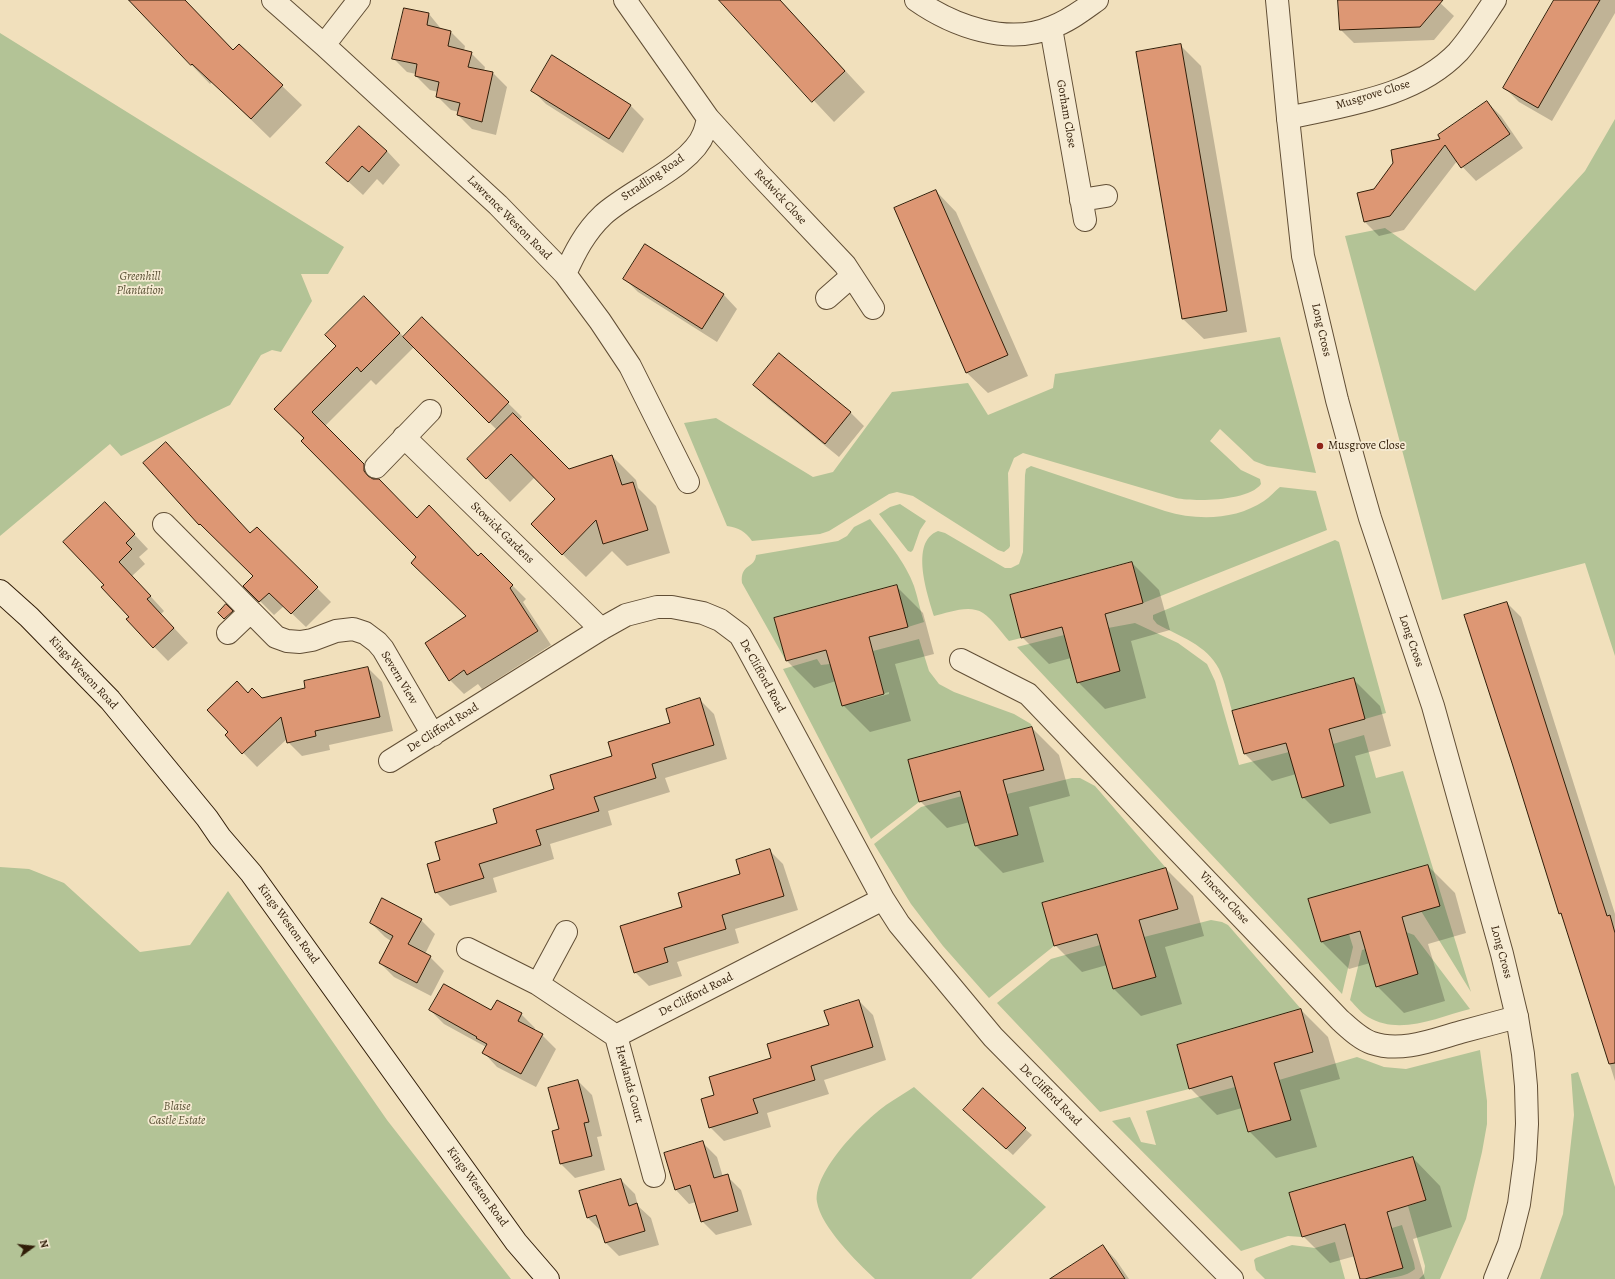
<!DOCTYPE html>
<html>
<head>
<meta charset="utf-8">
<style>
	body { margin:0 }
	#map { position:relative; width:1615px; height:1279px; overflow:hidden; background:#f1e0bc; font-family:Alegreya,serif }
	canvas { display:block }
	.north { position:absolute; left:12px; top:1227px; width:40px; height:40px; -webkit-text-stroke:3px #f6ebd3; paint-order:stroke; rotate:75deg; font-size:11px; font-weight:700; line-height:16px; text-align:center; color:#311d08 }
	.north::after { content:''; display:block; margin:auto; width:14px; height:18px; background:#311d08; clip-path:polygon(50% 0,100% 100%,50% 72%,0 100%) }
</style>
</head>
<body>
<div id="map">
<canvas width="1615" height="1279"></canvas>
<div class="north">N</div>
</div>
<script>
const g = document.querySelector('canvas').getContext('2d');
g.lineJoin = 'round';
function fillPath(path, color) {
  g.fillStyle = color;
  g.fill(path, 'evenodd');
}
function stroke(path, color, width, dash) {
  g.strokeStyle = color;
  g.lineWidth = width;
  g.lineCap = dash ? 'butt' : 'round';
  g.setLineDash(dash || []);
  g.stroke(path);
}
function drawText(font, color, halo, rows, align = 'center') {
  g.font = font + ' Alegreya,serif';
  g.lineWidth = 3.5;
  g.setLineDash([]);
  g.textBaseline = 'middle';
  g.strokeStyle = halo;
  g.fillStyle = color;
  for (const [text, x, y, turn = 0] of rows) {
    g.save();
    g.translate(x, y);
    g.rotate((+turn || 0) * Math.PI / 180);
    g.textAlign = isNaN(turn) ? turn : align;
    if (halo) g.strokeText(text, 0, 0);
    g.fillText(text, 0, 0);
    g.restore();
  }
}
fillPath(new Path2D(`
	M 0,33 L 344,247 L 328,274 L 301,274 L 312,301 L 281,352 L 272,350 L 261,355 L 230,405 L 121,456 L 110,444 L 0,536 Z
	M 1615,119 L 1615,656 L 1585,563 L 1442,600 L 1345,236 L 1385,228 L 1475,291 L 1585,171 Z
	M 1280,337 L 1316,473 L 1267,466 L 1254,461 L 1220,429 L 1210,441 L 1241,470 L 1260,479 L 1261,484 C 1249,501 1195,502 1176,498 L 1023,453 L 1014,458 L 1008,473 L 1010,546 L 1009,548 L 1004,552 L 998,550 L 913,496 L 897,492 L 889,494 L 829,531 L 820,534 L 752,541 C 745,531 739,528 727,526 L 684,423 L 716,418 L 813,477 L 833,472 L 892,392 L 968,383 L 988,415 L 1053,388 L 1055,374 Z
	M 1031,466 L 1165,511 C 1198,521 1235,520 1264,501 C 1270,497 1275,491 1280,487 L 1316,491 L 1327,530 L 1143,603 L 1130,562 L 1010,595 L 1021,638 L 1009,641 C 1001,632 993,620 983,613 C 969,604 948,613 934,616 C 928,596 909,542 938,531 L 945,533 L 1005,568 L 1011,568 L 1019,564 L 1023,552 L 1025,475 L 1026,469 Z
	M 900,504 L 926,521 L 920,530 L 913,550 L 911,552 L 908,551 L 879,514 L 890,507 Z
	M 870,519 C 885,538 906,563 914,586 C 918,598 920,610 924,622 L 908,627 L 896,585 L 774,618 L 786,661 L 742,583 C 740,563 755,569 756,555 L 838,541 L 847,536 L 854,527 Z
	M 1335,540 L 1339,542 L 1386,713 L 1365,719 L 1353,678 L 1232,711 C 1228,697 1225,682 1219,669 C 1207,645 1179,636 1157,624 L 1153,619 L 1153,615 Z
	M 1135,623 L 1178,643 L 1207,664 L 1215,681 L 1239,765 L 1289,752 L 1302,798 L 1344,786 L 1333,744 L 1364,735 L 1376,778 L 1403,771 L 1471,992 L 1421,911 L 1428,865 L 1308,900 L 1321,942 L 1349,934 L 1353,947 L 1342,994 L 1017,647 L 1064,635 L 1077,682 L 1108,628 Z
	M 919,639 L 929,671 L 939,684 L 954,692 L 1014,714 L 1031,724 L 1032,727 L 908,760 L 919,802 L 871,839 L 783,669 L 817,659 L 821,665 L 830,664 L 842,706 L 884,694 L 873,651 Z
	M 1072,778 L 1080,778 L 1095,786 L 1166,868 L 1043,903 L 1054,946 L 989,998 L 943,946 L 911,904 L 874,844 L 921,807 L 962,796 L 975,846 L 1017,835 L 1007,794 Z
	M 0,867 L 29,869 L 64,883 L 140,952 L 190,945 L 228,891 L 387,1120 L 511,1279 L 0,1279 Z
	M 1211,920 L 1222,922 L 1228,925 L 1301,1009 L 1177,1045 L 1189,1089 L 1100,1112 L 997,1003 L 1051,959 L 1100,945 L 1113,989 L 1155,977 L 1144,937 Z
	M 1406,932 L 1414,935 L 1470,1009 C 1438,1017 1400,1036 1368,1017 C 1361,1013 1356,1006 1350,1000 L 1362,950 L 1365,949 L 1376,987 L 1418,974 Z
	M 1480,1050 L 1487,1101 L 1487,1124 L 1482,1152 L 1466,1219 L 1440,1279 L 1419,1279 L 1424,1274 L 1425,1266 L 1408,1206 L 1426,1200 L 1413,1157 L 1290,1193 L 1302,1237 L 1288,1236 L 1241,1251 L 1112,1121 L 1130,1117 L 1141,1142 L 1156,1145 L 1146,1111 L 1235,1087 L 1249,1132 L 1291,1120 L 1279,1080 L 1357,1057 L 1384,1067 L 1406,1069 Z
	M 1578,1072 L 1615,1187 L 1615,1279 L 1540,1279 L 1563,1214 L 1574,1115 L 1571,1074 Z
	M 914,1087 L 1046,1207 L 971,1279 L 875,1279 C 857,1262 821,1227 817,1202 C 813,1171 863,1122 886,1105 C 895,1099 905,1093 914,1087 Z
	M 1402,1225 L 1414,1263 L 1415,1269 C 1404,1279 1381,1279 1365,1279 L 1403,1268 L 1392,1228 Z
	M 1335,1242 L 1345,1279 L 1265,1279 L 1256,1270 L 1254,1260 L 1256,1258 L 1292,1245 L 1315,1248 Z`), '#b3c396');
fillPath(new Path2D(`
	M 128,0 L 185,0 L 234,51 L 239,45 L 302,105 L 270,138 L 212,82 L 210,84 Z
	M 720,0 L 780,0 L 865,92 L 834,122 Z
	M 1340,0 L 1437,0 L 1454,16 L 1434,40 L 1354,43 L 1341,30 Z
	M 1555,0 L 1615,0 L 1615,13 L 1552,121 L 1519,102 L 1505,88 Z
	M 429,14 L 442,30 L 451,32 L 465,46 L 464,51 L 471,53 L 485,67 L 484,71 L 493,73 L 507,87 L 496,135 L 472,129 L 458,115 L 459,112 L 451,110 L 437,96 L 438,92 L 430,90 L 416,76 L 416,74 L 407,72 L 393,58 Z
	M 1180,45 L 1201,66 L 1247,332 L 1204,339 L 1183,319 Z
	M 532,90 L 630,105 L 644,119 L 623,153 L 546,104 Z
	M 1487,102 L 1501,116 L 1523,148 L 1476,181 L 1457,161 L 1404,230 L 1379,236 L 1365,222 L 1374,190 L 1442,139 Z
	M 387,151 L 400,165 L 383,185 L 377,179 L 363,195 L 328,163 Z
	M 936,191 L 956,212 L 1028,376 L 988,393 L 967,373 L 895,208 Z
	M 624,278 L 724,295 L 737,309 L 717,342 L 638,292 Z
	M 364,297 L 404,337 L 422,318 L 522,417 L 519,420 L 569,470 L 612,456 L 636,480 L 638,488 L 656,506 L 670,553 L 627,566 L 612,551 L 586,577 L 555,547 L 556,499 L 535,477 L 510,502 L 468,459 L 497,430 L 414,347 L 376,385 L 371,380 L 325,426 L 417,519 L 478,557 L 481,554 L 526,599 L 523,602 L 551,645 L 482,689 L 478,684 L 464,694 L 450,680 L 467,617 L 418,557 L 275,409 L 337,346 Z
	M 754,385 L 850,412 L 864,426 L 839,457 L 768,399 Z
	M 119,518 L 148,549 L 139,557 L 145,564 L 132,576 L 164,611 L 161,614 L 188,643 L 168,661 L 128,620 L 130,617 L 105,585 Z
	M 200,524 L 251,534 L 257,528 L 331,602 L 306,627 L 284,606 L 274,615 L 245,586 L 254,576 Z
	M 1132,563 L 1159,590 L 1170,630 L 1131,641 L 1146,698 L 1105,709 L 1078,682 L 1071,658 L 1049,664 L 1022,637 Z
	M 896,586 L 923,613 L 934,654 L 895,664 L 911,721 L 870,732 L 843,705 L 836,681 L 814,688 L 787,661 ZM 889,692 L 889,694 L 859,702 L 859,700 Z
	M 1507,603 L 1521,617 L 1615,914 L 1615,1081 L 1564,918 L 1560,913 Z
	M 368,668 L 382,682 L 393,731 L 329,745 L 330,750 L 302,756 L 288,742 L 287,739 L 257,767 L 226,735 L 229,732 L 248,694 L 262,699 L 307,689 Z
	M 1353,679 L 1380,706 L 1391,746 L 1355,756 L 1371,813 L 1330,824 L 1303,797 L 1296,774 L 1272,781 L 1245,754 Z
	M 700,700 L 714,714 L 727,759 L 665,778 L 670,792 L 608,811 L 612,825 L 550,844 L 554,859 L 493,878 L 497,892 L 450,906 L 436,892 L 442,860 L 498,823 L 672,724 Z
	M 1032,728 L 1059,755 L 1070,796 L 1029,807 L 1044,862 L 1003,873 L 976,846 L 970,822 L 947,828 L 920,801 Z
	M 769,850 L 783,864 L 798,910 L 735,929 L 739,943 L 677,962 L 682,976 L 649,986 L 635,972 L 683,908 L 741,875 Z
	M 1428,866 L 1455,893 L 1466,933 L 1428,944 L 1445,1001 L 1404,1013 L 1377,986 L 1370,963 L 1349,969 L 1322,942 L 1309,900 Z
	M 1166,869 L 1193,896 L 1204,936 L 1165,947 L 1182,1004 L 1141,1016 L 1114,989 L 1107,965 L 1082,972 L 1055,945 Z
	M 421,920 L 435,934 L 425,954 L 430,957 L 444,971 L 431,996 L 394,977 L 380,963 L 391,941 L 385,937 L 371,923 Z
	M 859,1001 L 873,1015 L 886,1060 L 824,1080 L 829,1094 L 767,1113 L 771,1127 L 724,1141 L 710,1127 L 716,1096 L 773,1058 L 830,1025 Z
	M 430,1010 L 521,1014 L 535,1028 L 534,1030 L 542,1035 L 556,1049 L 536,1087 L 497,1067 L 484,1053 L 486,1047 L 444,1024 Z
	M 1301,1010 L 1328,1037 L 1340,1079 L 1300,1090 L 1317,1147 L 1276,1158 L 1249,1131 L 1242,1108 L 1217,1115 L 1190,1088 Z
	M 578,1081 L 592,1095 L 602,1136 L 597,1137 L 605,1170 L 575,1178 L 561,1164 L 553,1132 L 560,1130 Z
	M 971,1117 L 1025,1129 L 1032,1135 L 1013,1155 Z
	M 703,1143 L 717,1157 L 723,1177 L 727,1176 L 741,1190 L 752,1225 L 716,1235 L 702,1221 L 696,1202 L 689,1204 L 676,1190 Z
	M 1413,1158 L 1440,1186 L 1452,1227 L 1413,1239 L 1425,1279 L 1361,1279 L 1355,1256 L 1330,1263 L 1303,1236 Z
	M 621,1180 L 635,1194 L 638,1206 L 651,1218 L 659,1245 L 619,1256 L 605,1242 L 602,1232 L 588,1218 Z
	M 1103,1246 L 1116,1260 L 1129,1279 L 1077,1279 Z`), '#0003');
const building = new Path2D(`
	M 129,0 L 185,0 L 233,50 L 239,44 L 283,85 L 251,119 L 192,64 L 191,65 Z
	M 719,0 L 780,0 L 845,71 L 812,102 Z
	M 1338,0 L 1443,0 L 1420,27 L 1340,30 Z
	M 1554,0 L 1600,0 L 1538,108 L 1503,88 Z
	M 404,8 L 429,13 L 427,25 L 451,31 L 448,46 L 472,52 L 468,67 L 493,72 L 482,122 L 457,115 L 460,103 L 436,97 L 439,82 L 415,76 L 417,64 L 392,59 Z
	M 1181,44 L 1227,311 L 1182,319 L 1136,52 Z
	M 552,55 L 631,105 L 609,139 L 531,91 Z
	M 1487,101 L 1510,134 L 1461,168 L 1445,145 L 1390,216 L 1364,222 L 1357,193 L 1374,189 L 1393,163 L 1391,150 L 1440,139 L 1438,135 Z
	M 359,126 L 387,151 L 369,172 L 362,166 L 348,182 L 326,163 Z
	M 936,190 L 1008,355 L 966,373 L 894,208 Z
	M 645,244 L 724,294 L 702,329 L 623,279 Z
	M 364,296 L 400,333 L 361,372 L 357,367 L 312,412 L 364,464 L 364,471 L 368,476 L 373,479 L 379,479 L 417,518 L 429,505 L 478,556 L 481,553 L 513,585 L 510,588 L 538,631 L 467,675 L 464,670 L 449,681 L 425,643 L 466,616 L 411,563 L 416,557 L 301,441 L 304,438 L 274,409 L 336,346 L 325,335 Z
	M 422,317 L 509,402 L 489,423 L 403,337 Z
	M 779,353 L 851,412 L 825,444 L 753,385 Z
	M 513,413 L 569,469 L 612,455 L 622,485 L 633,482 L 648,530 L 603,544 L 596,520 L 562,555 L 531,524 L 555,499 L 511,454 L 486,479 L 467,459 Z
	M 166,442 L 250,533 L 257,527 L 318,587 L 291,614 L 269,593 L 259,602 L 243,586 L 253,576 L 200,524 L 199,525 L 143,463 Z
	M 105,502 L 135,534 L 126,543 L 132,549 L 119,562 L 151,596 L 147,599 L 174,628 L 153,648 L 126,619 L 129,617 L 101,587 L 104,585 L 63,542 Z
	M 1132,562 L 1143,603 L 1105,614 L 1120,671 L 1077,683 L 1062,627 L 1021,638 L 1010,595 Z
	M 897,585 L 908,627 L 869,637 L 884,694 L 842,706 L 826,650 L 786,661 L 774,618 Z
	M 1507,602 L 1607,916 L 1610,915 L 1615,933 L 1615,1063 L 1609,1064 L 1561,913 L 1559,914 L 1512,763 L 1464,615 Z
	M 226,604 L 233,611 L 224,619 L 218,613 Z
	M 368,667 L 380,717 L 315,731 L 316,736 L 287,743 L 281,717 L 242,754 L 225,735 L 228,732 L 207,710 L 237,681 L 248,693 L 252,688 L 262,698 L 305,688 L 304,681 Z
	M 1354,678 L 1365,719 L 1329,729 L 1344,786 L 1302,798 L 1286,743 L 1244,754 L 1232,711 Z
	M 700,698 L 714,745 L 652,764 L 656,778 L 594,797 L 599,811 L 536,830 L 541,845 L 479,864 L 484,878 L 435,893 L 427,864 L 440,860 L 435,842 L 497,823 L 493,809 L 554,789 L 550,775 L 612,756 L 608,742 L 670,723 L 666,709 Z
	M 1032,727 L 1044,770 L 1003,780 L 1018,835 L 975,846 L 960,791 L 919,802 L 908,760 Z
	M 770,849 L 784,896 L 722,915 L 726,929 L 664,948 L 668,962 L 634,973 L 620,926 L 682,907 L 678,893 L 740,874 L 736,860 Z
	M 1428,865 L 1440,906 L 1402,917 L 1418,974 L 1376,987 L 1360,931 L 1321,942 L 1308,899 Z
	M 1166,868 L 1178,909 L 1139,920 L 1156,977 L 1113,989 L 1097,934 L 1054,946 L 1042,903 Z
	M 382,898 L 422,919 L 408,944 L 431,956 L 417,983 L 379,963 L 393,936 L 370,923 Z
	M 444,984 L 491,1010 L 497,1000 L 522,1013 L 518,1021 L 543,1034 L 521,1074 L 482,1053 L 487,1044 L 476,1038 L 477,1037 L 429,1010 Z
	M 859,1000 L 873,1047 L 811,1066 L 815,1080 L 753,1099 L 758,1113 L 709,1128 L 701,1099 L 714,1095 L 709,1077 L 771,1058 L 767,1044 L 829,1025 L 824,1011 Z
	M 1301,1009 L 1313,1052 L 1274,1063 L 1291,1120 L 1248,1132 L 1232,1076 L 1189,1089 L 1177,1045 Z
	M 578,1080 L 589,1122 L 584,1123 L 592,1156 L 560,1164 L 552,1131 L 559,1129 L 548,1088 Z
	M 983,1088 L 1026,1128 L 1006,1149 L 963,1110 Z
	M 703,1141 L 714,1178 L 728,1174 L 738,1211 L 701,1222 L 690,1185 L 675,1190 L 664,1153 Z
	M 1413,1157 L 1426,1200 L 1387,1212 L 1403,1268 L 1365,1279 L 1360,1279 L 1345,1224 L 1302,1237 L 1289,1193 Z
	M 621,1179 L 629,1206 L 637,1203 L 645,1231 L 605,1243 L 596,1215 L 587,1218 L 579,1191 Z
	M 1103,1245 L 1125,1279 L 1050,1279 Z`);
fillPath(building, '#dd9774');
stroke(building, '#311d08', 1);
const minor = new Path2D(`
	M 273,0 L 324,45 L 498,205 L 565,274 L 600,321 L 630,366 L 688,482
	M 916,0 C 953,26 1008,46 1052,27 C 1069,21 1083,10 1097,0
	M 1051,28 L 1085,220
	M 324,45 L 359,0
	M 708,118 L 758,173 L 845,265 L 873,308
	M 1288,118 C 1345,105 1415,97 1458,52 C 1472,36 1483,18 1495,0
	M 1081,200 L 1106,196
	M 565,274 C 575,252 585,232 603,215 C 630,190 692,166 704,133 C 706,128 707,123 708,118 L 625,0
	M 827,298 L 852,276
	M 404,437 L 601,629
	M 376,467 L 430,411
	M 164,524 L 276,637 L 287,641 L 300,642 L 312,640 L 336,631 L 353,629 L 365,633 L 377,642 L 383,649 L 433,735
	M 228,633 L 250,612
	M 961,660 L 1028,694 L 1340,1020 C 1349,1028 1360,1039 1372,1043 C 1401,1053 1433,1040 1461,1032 C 1480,1027 1498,1022 1517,1017
	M 390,761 L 601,629 L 626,615 L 657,607 L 672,607 L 703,613 L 720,620 L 740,635 L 748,649 L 883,899 L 899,924 L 993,1037 L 1232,1279
	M 468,949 L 538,984 L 616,1036 L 654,1176
	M 538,984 L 566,932
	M 616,1036 L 883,899`);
const tertiary = new Path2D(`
	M 1277,0 L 1288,118 L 1303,256 L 1337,400 L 1358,476 L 1370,518 L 1433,706 L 1502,954 L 1517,1017 L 1523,1054 L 1526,1086 L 1527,1124 L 1525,1159 L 1519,1204 L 1509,1244 L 1495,1279`);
const secondary = new Path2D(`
	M 0,591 L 29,617 L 110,700 L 207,818 L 220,837 L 251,873 L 516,1242 L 548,1279`);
stroke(minor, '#614e35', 24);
stroke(tertiary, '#614e35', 24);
stroke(secondary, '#311d08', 24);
stroke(minor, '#f6ebd3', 22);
stroke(tertiary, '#f6ebd3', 22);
stroke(secondary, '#f6ebd3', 22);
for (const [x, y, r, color] of [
	[1320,446,4,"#8f2418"]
]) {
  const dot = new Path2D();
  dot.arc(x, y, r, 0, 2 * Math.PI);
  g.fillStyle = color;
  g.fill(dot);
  stroke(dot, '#f6ebd3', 1.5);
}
drawText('12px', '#311d08', '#f6ebd3', [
	["Musgrove Close",1373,95,-17],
	["Gorham Close",1066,114,80],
	["Stradling Road",653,178,-34],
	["Redwick Close",780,197,47],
	["Lawrence Weston Road",509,218,45],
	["Long Cross",1321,330,77],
	["Stowick Gardens",502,533,44],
	["Long Cross",1411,641,71],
	["Kings Weston Road",83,673,47],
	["De Clifford Road",762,676,61],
	["Severn View",399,678,59],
	["De Clifford Road",443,728,-32],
	["Vincent Close",1224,898,47],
	["Kings Weston Road",288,924,54],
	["Long Cross",1501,952,75],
	["De Clifford Road",696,995,-27],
	["Hewlands Court",629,1084,75],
	["De Clifford Road",1050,1095,45],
	["Kings Weston Road",477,1187,54]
]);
drawText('italic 12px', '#584f33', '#f6ebd3', [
	["Greenhill",140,277],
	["Plantation",140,291],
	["Blaise",177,1107],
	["Castle Estate",177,1121]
]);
drawText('12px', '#311d08', '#f6ebd3', [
	["Musgrove Close",1328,446]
], 'left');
</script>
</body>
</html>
